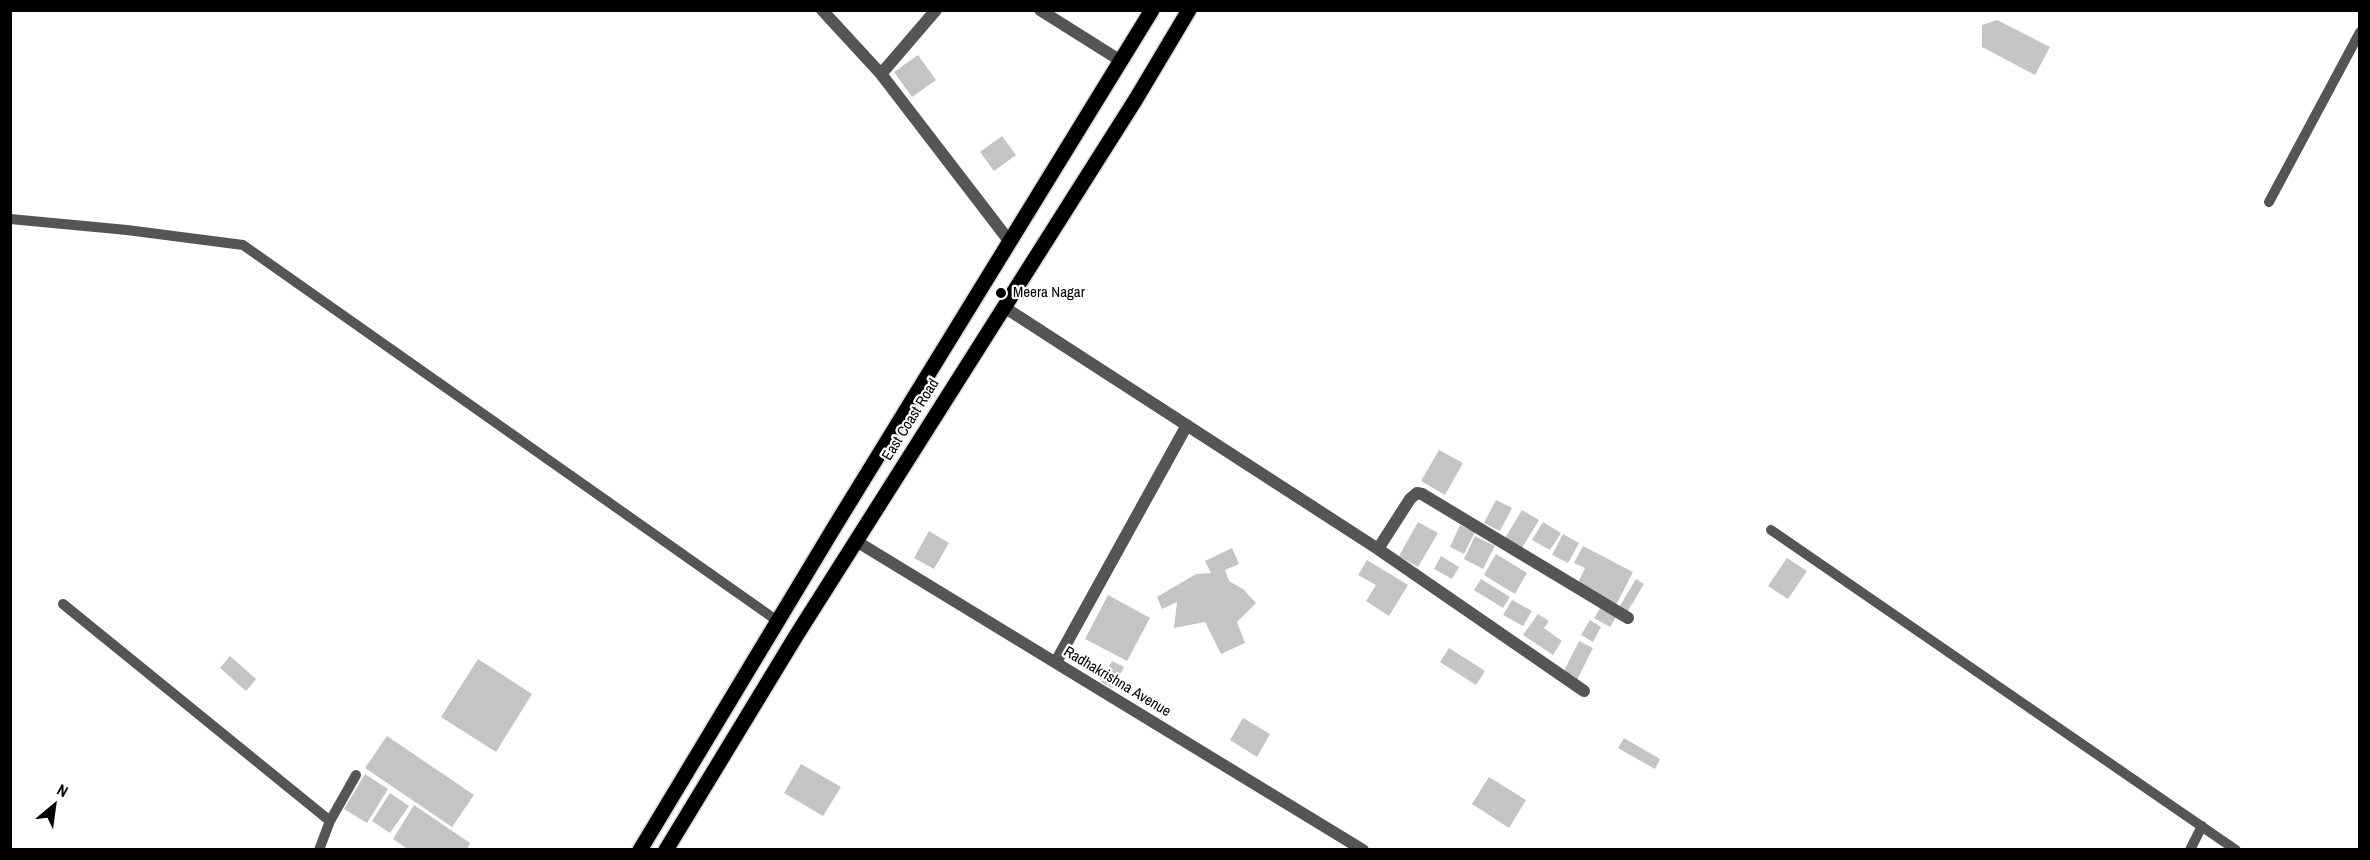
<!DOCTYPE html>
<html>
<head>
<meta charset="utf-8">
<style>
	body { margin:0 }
	#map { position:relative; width:2370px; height:860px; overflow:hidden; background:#fff; font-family:"Archivo Narrow",sans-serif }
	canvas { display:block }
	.frame { position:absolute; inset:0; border:12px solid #000; pointer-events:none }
	.north { position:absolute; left:24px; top:776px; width:60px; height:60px; -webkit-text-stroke:4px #fff; paint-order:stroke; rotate:29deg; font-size:16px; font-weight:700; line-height:24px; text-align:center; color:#000 }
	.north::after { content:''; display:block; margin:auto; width:21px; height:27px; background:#000; clip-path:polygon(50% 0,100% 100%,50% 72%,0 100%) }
</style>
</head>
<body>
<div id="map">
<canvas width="2370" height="860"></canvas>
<div class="frame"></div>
<div class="north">N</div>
</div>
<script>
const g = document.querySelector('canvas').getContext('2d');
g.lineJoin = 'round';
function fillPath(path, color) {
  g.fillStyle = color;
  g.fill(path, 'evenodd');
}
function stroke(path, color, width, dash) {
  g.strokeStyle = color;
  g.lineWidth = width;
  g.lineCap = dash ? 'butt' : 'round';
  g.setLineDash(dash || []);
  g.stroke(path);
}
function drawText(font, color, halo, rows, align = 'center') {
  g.font = font + ' "Archivo Narrow",sans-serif';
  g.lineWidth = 4.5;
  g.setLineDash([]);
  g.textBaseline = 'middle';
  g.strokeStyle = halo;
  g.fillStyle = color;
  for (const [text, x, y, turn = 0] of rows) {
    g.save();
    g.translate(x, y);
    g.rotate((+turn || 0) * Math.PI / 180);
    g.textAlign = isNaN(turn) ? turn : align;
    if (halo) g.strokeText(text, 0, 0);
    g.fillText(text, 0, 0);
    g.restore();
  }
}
fillPath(new Path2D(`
	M 1997,20 L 2050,47 L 2035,75 L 1982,47 L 1982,25 Z
	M 918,55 L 936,80 L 912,97 L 894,72 Z
	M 1002,136 L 1016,155 L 994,171 L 980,152 Z
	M 1439,450 L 1463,463 L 1445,495 L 1421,481 Z
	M 1496,500 L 1512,508 L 1500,531 L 1484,523 Z
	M 1522,510 L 1539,520 L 1522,548 L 1505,538 Z
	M 1418,522 L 1438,533 L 1418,567 L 1399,556 Z
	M 1543,522 L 1561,533 L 1550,550 L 1532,540 Z
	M 1460,525 L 1475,532 L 1464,554 L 1450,547 Z
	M 929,531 L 949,543 L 934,569 L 914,558 Z
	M 1563,534 L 1579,543 L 1568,563 L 1552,555 Z
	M 1475,536 L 1495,546 L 1483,569 L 1464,559 Z
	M 1583,546 L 1633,572 L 1616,605 L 1577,585 L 1585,568 L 1574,563 Z
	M 1232,548 L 1239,564 L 1225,570 L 1229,581 L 1243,589 L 1256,603 L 1237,622 L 1245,643 L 1221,654 L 1205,622 L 1174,628 L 1177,602 L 1162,609 L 1157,597 L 1196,574 L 1211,573 L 1205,561 Z
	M 1496,554 L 1527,573 L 1515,594 L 1484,575 Z
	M 1441,556 L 1459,567 L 1452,579 L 1434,569 Z
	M 1787,558 L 1807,571 L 1788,599 L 1768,586 Z
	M 1367,560 L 1408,585 L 1389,616 L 1366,601 L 1376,585 L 1358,575 Z
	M 1481,579 L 1510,597 L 1503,608 L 1474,590 Z
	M 1636,579 L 1644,584 L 1626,614 L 1618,609 Z
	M 1108,595 L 1150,618 L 1127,661 L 1085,639 Z
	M 1512,600 L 1532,611 L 1523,626 L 1503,615 Z
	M 1600,608 L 1616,617 L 1610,627 L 1594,618 Z
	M 1538,614 L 1549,621 L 1544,628 L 1562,641 L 1553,655 L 1523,635 Z
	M 1590,620 L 1601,627 L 1593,642 L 1581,635 Z
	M 1579,641 L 1593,648 L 1577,680 L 1563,673 Z
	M 1449,648 L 1485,671 L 1476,685 L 1440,662 Z
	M 230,656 L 256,679 L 246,691 L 220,668 Z
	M 478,659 L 532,694 L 496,752 L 441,717 Z
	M 1112,661 L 1124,667 L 1113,688 L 1101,682 Z
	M 1243,718 L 1270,734 L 1257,757 L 1230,740 Z
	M 387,736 L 474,795 L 452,827 L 365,768 Z
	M 1624,738 L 1660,759 L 1655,769 L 1618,748 Z
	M 801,764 L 841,787 L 823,816 L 784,793 Z
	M 365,774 L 388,789 L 367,823 L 344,809 Z
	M 1489,777 L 1526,800 L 1509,828 L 1472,804 Z
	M 390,793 L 409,806 L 390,833 L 372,821 Z
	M 414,805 L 470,843 L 467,850 L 409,850 L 393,839 Z`), '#c4c4c4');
const primary = new Path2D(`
	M 640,850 L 835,526 L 1152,10
	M 666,850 L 796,636 L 1136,99 L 1189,10`);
stroke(primary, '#dbdbdb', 18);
stroke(new Path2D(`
	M 2269,202 L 2360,32
	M 10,219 L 127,230 L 243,245 L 779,622
	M 1771,530 L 2236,850
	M 63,604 L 330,821
	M 319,850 L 330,821 L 356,775
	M 2190,850 L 2202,826`), '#555', 10);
stroke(new Path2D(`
	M 822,10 L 881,74 L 1010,242
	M 1040,10 L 1121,61
	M 881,74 L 936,10
	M 1004,307 L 1378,549 L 1584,691
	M 856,541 L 1363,850
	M 1378,549 L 1410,499 L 1417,493 L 1422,494 L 1628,618
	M 1056,662 L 1187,425`), '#555', 12);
stroke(primary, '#000', 15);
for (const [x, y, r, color] of [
	[1001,293,6,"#000"]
]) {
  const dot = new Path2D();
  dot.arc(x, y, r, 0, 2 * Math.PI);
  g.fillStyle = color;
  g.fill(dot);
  stroke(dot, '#fff', 2);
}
drawText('15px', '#000', '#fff', [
	["Meera Nagar",1013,293]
], 'left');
drawText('15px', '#000', '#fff', [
	["East Coast Road",911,420,-58],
	["Radhakrishna Avenue",1117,682,31]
]);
</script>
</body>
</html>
